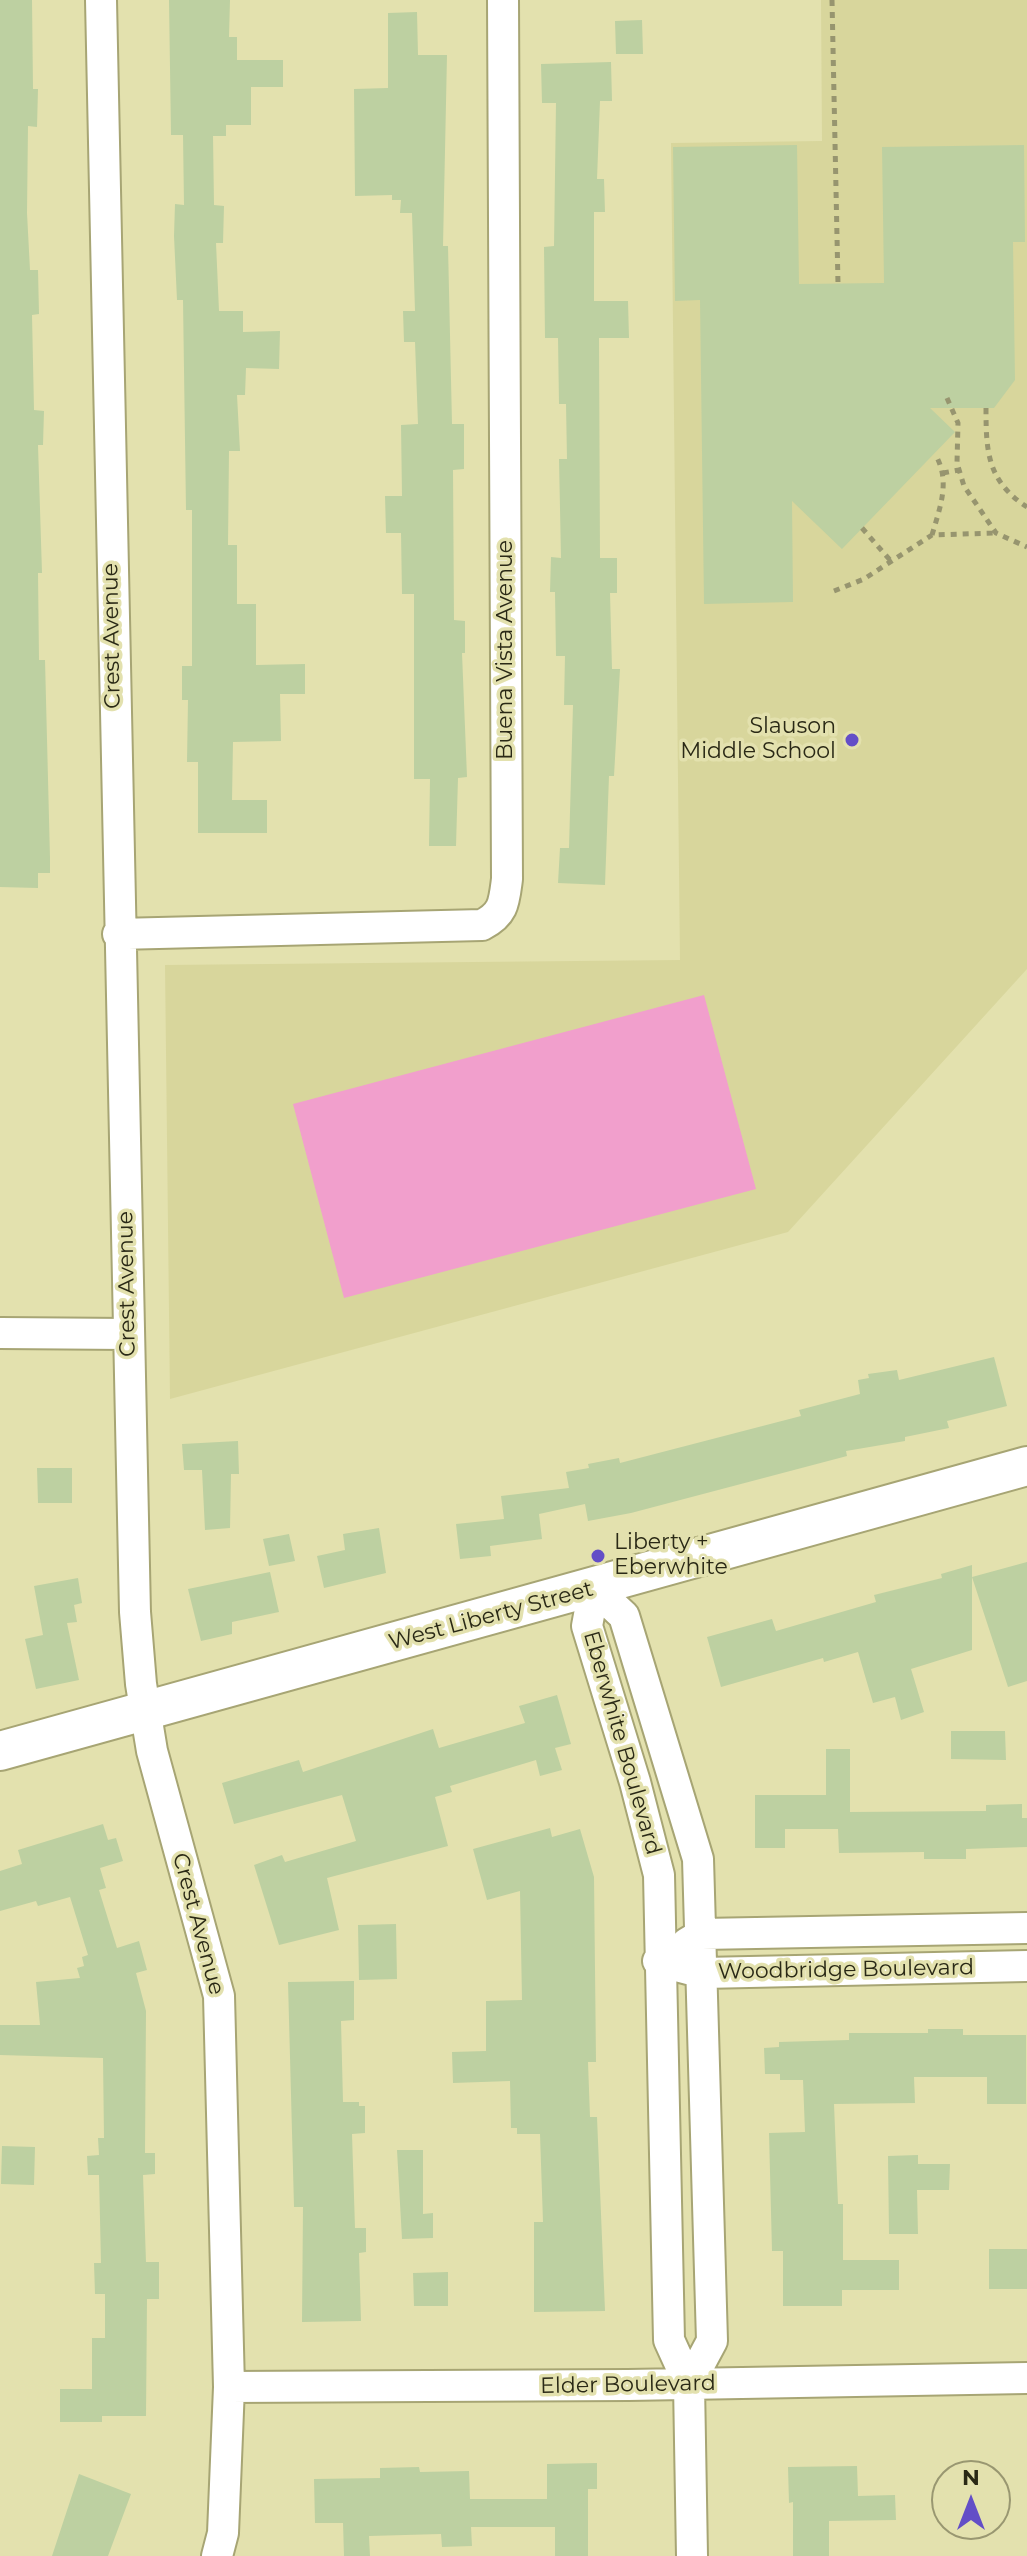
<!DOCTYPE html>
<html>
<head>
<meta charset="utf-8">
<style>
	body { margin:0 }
	#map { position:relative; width:1027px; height:2556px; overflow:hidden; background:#e3e1ae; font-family:Montserrat,sans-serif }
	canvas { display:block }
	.north { position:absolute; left:931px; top:2460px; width:80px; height:80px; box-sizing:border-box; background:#e3e1ae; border:2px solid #999771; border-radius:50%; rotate:0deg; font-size:22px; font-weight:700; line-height:32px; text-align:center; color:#2a2916 }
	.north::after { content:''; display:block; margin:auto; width:28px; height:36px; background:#634ec7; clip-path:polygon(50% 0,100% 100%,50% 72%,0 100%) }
</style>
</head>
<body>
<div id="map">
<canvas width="1027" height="2556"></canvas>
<div class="north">N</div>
</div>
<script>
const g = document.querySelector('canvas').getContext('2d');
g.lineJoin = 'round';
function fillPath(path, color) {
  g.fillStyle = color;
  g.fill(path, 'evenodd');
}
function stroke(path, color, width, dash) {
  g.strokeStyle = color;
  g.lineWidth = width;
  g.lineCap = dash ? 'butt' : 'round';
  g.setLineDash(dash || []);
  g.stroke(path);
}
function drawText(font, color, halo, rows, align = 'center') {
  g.font = font + ' Montserrat,sans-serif';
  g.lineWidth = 7;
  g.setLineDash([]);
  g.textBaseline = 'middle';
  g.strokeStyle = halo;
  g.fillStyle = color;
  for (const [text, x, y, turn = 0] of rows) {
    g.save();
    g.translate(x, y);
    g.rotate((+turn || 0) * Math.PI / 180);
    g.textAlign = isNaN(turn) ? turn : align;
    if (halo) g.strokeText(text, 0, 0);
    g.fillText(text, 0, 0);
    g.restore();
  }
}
fillPath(new Path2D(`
	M 821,0 L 1027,0 L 1027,969 L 788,1232 L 170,1399 L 165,965 L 680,960 L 671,143 L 822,141 Z`), '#d8d69c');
fillPath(new Path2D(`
	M 704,995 L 756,1189 L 344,1298 L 293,1104 Z`), '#f19fcc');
fillPath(new Path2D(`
	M 0,0 L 32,0 L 33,89 L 38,89 L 37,127 L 28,126 L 27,213 L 30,270 L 38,270 L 39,314 L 32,315 L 34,410 L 44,411 L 43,445 L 38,445 L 42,573 L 38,573 L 39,660 L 45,660 L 50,858 L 50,873 L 38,873 L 38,888 L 0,887 Z
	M 169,0 L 230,0 L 229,37 L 237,37 L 237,60 L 283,60 L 283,87 L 251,87 L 251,125 L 226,125 L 226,136 L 213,136 L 214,205 L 224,206 L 223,243 L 216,243 L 219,311 L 243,311 L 243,332 L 280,331 L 279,369 L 246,368 L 245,395 L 237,395 L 240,451 L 229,451 L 228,545 L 237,545 L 237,604 L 256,604 L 256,665 L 305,664 L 305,694 L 280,694 L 281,741 L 233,742 L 232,800 L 267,800 L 267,833 L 198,833 L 198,762 L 187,762 L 188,700 L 182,700 L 182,666 L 192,666 L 192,510 L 186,510 L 183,300 L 177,300 L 174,236 L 175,204 L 184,205 L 183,135 L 171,135 Z
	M 417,12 L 418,55 L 447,55 L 443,246 L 448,246 L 452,424 L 464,424 L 464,469 L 453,470 L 454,620 L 465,621 L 465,653 L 462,653 L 467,777 L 458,778 L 456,846 L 429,846 L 430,779 L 414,779 L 414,594 L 402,594 L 401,533 L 386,533 L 385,496 L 402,496 L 401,425 L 418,424 L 415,342 L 404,342 L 403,311 L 415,311 L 412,213 L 400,213 L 401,200 L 392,200 L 392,195 L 355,196 L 354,89 L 388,88 L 388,13 Z
	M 642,20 L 643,54 L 616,54 L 615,21 Z
	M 611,62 L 612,101 L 600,101 L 597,179 L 604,179 L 605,212 L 594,212 L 594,301 L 628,301 L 629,338 L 599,338 L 600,558 L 617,558 L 617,593 L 610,593 L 612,669 L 620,669 L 614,776 L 609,776 L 605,885 L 558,883 L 560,848 L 569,848 L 573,705 L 564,705 L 565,656 L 556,656 L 555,592 L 550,592 L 551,557 L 561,558 L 559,459 L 567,459 L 566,404 L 559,404 L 558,338 L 545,338 L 544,247 L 554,246 L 556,103 L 542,103 L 541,64 Z
	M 797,145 L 799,284 L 884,283 L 882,147 L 1024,145 L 1025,242 L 1013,242 L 1015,380 L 994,408 L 930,408 L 955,432 L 842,549 L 792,501 L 793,602 L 704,604 L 700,300 L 675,301 L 673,147 Z
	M 994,1357 L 1007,1406 L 947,1421 L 949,1428 L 905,1437 L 905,1441 L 846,1451 L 847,1456 L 631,1513 L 588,1521 L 585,1504 L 539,1514 L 542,1539 L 490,1546 L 491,1556 L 460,1559 L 456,1524 L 504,1519 L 501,1496 L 569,1488 L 566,1472 L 589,1468 L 588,1464 L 619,1458 L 620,1463 L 801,1416 L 799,1410 L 860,1394 L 858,1380 L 869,1378 L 868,1374 L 897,1370 L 899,1380 Z
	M 238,1441 L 239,1474 L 231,1474 L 230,1528 L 205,1530 L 202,1470 L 184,1470 L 182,1444 Z
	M 37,1468 L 72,1468 L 72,1503 L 38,1503 Z
	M 379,1528 L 386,1573 L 324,1588 L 317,1556 L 345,1550 L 343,1534 Z
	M 289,1534 L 295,1561 L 269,1566 L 263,1539 Z
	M 1027,1562 L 1027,1681 L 1008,1687 L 972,1577 Z
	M 972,1565 L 972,1650 L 911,1669 L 924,1712 L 901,1720 L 895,1697 L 873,1703 L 858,1652 L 824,1662 L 823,1658 L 721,1687 L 707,1637 L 772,1619 L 776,1631 L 876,1602 L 874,1595 L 942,1578 L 941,1574 Z
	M 270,1572 L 279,1612 L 232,1622 L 232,1634 L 201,1641 L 188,1589 Z
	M 78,1578 L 82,1603 L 74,1605 L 77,1622 L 67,1623 L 79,1680 L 36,1689 L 25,1639 L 43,1635 L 34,1586 Z
	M 557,1695 L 571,1744 L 555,1748 L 562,1770 L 540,1776 L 536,1760 L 450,1786 L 452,1792 L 435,1797 L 448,1846 L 327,1878 L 339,1930 L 279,1945 L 254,1865 L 282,1855 L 285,1862 L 356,1841 L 342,1795 L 234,1824 L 222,1783 L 299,1760 L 303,1772 L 433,1729 L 439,1748 L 525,1723 L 519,1706 Z
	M 951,1731 L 1005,1731 L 1006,1760 L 951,1759 Z
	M 826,1749 L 850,1749 L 850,1812 L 986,1811 L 986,1805 L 1022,1804 L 1022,1818 L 1027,1818 L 1027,1847 L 966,1849 L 966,1859 L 924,1859 L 924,1852 L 839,1853 L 838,1829 L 785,1829 L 785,1848 L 755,1848 L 755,1795 L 826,1795 Z
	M 103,1824 L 108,1840 L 116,1838 L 123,1861 L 100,1868 L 106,1888 L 99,1890 L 117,1948 L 139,1941 L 147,1970 L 136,1973 L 146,2011 L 145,2153 L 155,2153 L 155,2174 L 143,2175 L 146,2262 L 159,2262 L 159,2299 L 147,2299 L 146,2416 L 102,2416 L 102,2422 L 60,2422 L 60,2389 L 92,2389 L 92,2338 L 105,2338 L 105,2294 L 95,2294 L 94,2263 L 101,2263 L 99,2175 L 88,2175 L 87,2156 L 99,2155 L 98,2138 L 104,2138 L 103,2058 L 0,2055 L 0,2025 L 40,2025 L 36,1982 L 80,1978 L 77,1968 L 84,1966 L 82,1957 L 88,1955 L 70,1897 L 38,1906 L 36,1901 L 0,1911 L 0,1871 L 22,1864 L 18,1850 Z
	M 550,1828 L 552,1837 L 580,1829 L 594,1877 L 596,2062 L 588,2062 L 590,2117 L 597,2117 L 605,2311 L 534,2312 L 534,2222 L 543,2222 L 540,2134 L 517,2134 L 517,2128 L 511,2128 L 510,2081 L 453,2083 L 452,2052 L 486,2051 L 486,2001 L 522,2000 L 520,1891 L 487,1900 L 473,1849 Z
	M 396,1924 L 397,1979 L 359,1980 L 358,1925 Z
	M 354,1981 L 354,2020 L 341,2021 L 343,2102 L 359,2102 L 359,2106 L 365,2106 L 365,2133 L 352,2134 L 355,2228 L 366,2228 L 366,2252 L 359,2253 L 361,2321 L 302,2322 L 303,2207 L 294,2207 L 288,1982 Z
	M 928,2029 L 963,2029 L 963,2035 L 1026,2035 L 1026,2104 L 987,2104 L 987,2077 L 914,2077 L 915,2103 L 834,2104 L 838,2204 L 843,2204 L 843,2260 L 899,2260 L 899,2290 L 842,2290 L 842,2306 L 783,2306 L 783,2251 L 772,2251 L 769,2133 L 805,2132 L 803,2080 L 780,2080 L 780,2074 L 765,2074 L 764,2048 L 779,2047 L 779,2042 L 849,2040 L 849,2033 L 928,2033 Z
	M 2,2146 L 35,2147 L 34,2185 L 1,2184 Z
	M 397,2150 L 423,2150 L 423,2214 L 433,2213 L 433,2238 L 402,2239 Z
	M 918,2155 L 918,2164 L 950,2164 L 949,2190 L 917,2190 L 918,2234 L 889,2234 L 888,2156 Z
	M 989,2249 L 1027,2249 L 1027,2289 L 989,2289 Z
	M 448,2272 L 448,2306 L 414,2306 L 413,2273 Z
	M 597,2463 L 597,2489 L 588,2489 L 588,2556 L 555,2556 L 555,2527 L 471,2527 L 472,2546 L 442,2547 L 441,2534 L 369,2536 L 370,2556 L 344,2556 L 343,2523 L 315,2523 L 314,2479 L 380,2478 L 380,2468 L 419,2467 L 420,2472 L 469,2471 L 470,2499 L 547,2499 L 547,2464 Z
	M 857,2466 L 858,2496 L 895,2495 L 896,2520 L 829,2521 L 829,2556 L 793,2556 L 793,2502 L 789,2503 L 788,2467 Z
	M 79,2474 L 131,2494 L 108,2556 L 52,2556 Z`), '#bdd0a1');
const minor = new Path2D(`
	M 101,0 L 135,1612 L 141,1684 L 152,1751 L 219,1996 L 229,2387 L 223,2533 L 217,2556
	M 118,934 L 482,925 C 504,914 504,902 507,879 L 503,0
	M 0,1333 L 128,1334
	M 594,1588 L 587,1626 L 635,1782 L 659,1875 L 669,2340 L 689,2384 L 692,2556
	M 594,1588 L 624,1616 L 698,1859 L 712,2341 L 689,2384
	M 687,1943 L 702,1934 L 1027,1928
	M 658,1961 L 703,1973 L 1027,1966
	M 229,2387 L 628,2385 L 1027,2378`);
const major = new Path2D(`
	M 0,1751 L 1027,1466`);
stroke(minor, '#a7a574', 34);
stroke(major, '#a7a574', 42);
stroke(new Path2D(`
	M 832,0 L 838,284
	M 947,398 L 958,423 L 957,463 L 964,486 L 996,533 L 1027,547
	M 986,408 C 986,451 987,481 1027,507
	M 943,473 L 959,470
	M 862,528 L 890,560
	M 932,535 C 940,507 951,481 935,454
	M 834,591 L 864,579 L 932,535 L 995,533`), '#97956f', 5, [6, 6]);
stroke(minor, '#fff', 30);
stroke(major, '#fff', 38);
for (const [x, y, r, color] of [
	[852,740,8,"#634ec7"],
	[598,1556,8,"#634ec7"]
]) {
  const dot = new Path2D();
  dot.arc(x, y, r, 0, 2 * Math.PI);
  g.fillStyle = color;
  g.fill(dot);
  stroke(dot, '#e3e1ae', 3);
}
drawText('22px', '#2a2916', '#e3e1ae', [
	["Crest Avenue",112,636,-91],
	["Buena Vista Avenue",506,650,-90],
	["Crest Avenue",127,1284,-91],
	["West Liberty Street",491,1616,-15],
	["Eberwhite Boulevard",622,1743,74],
	["Crest Avenue",198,1924,75],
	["Woodbridge Boulevard",846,1970,-1],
	["Elder Boulevard",628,2385,-1]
]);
drawText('22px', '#2a2916', '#e3e1ae', [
	["Slauson",836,727],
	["Middle School",836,752],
	["Liberty +",614,1543,"left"],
	["Eberwhite",614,1568,"left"]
], 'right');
</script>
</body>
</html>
